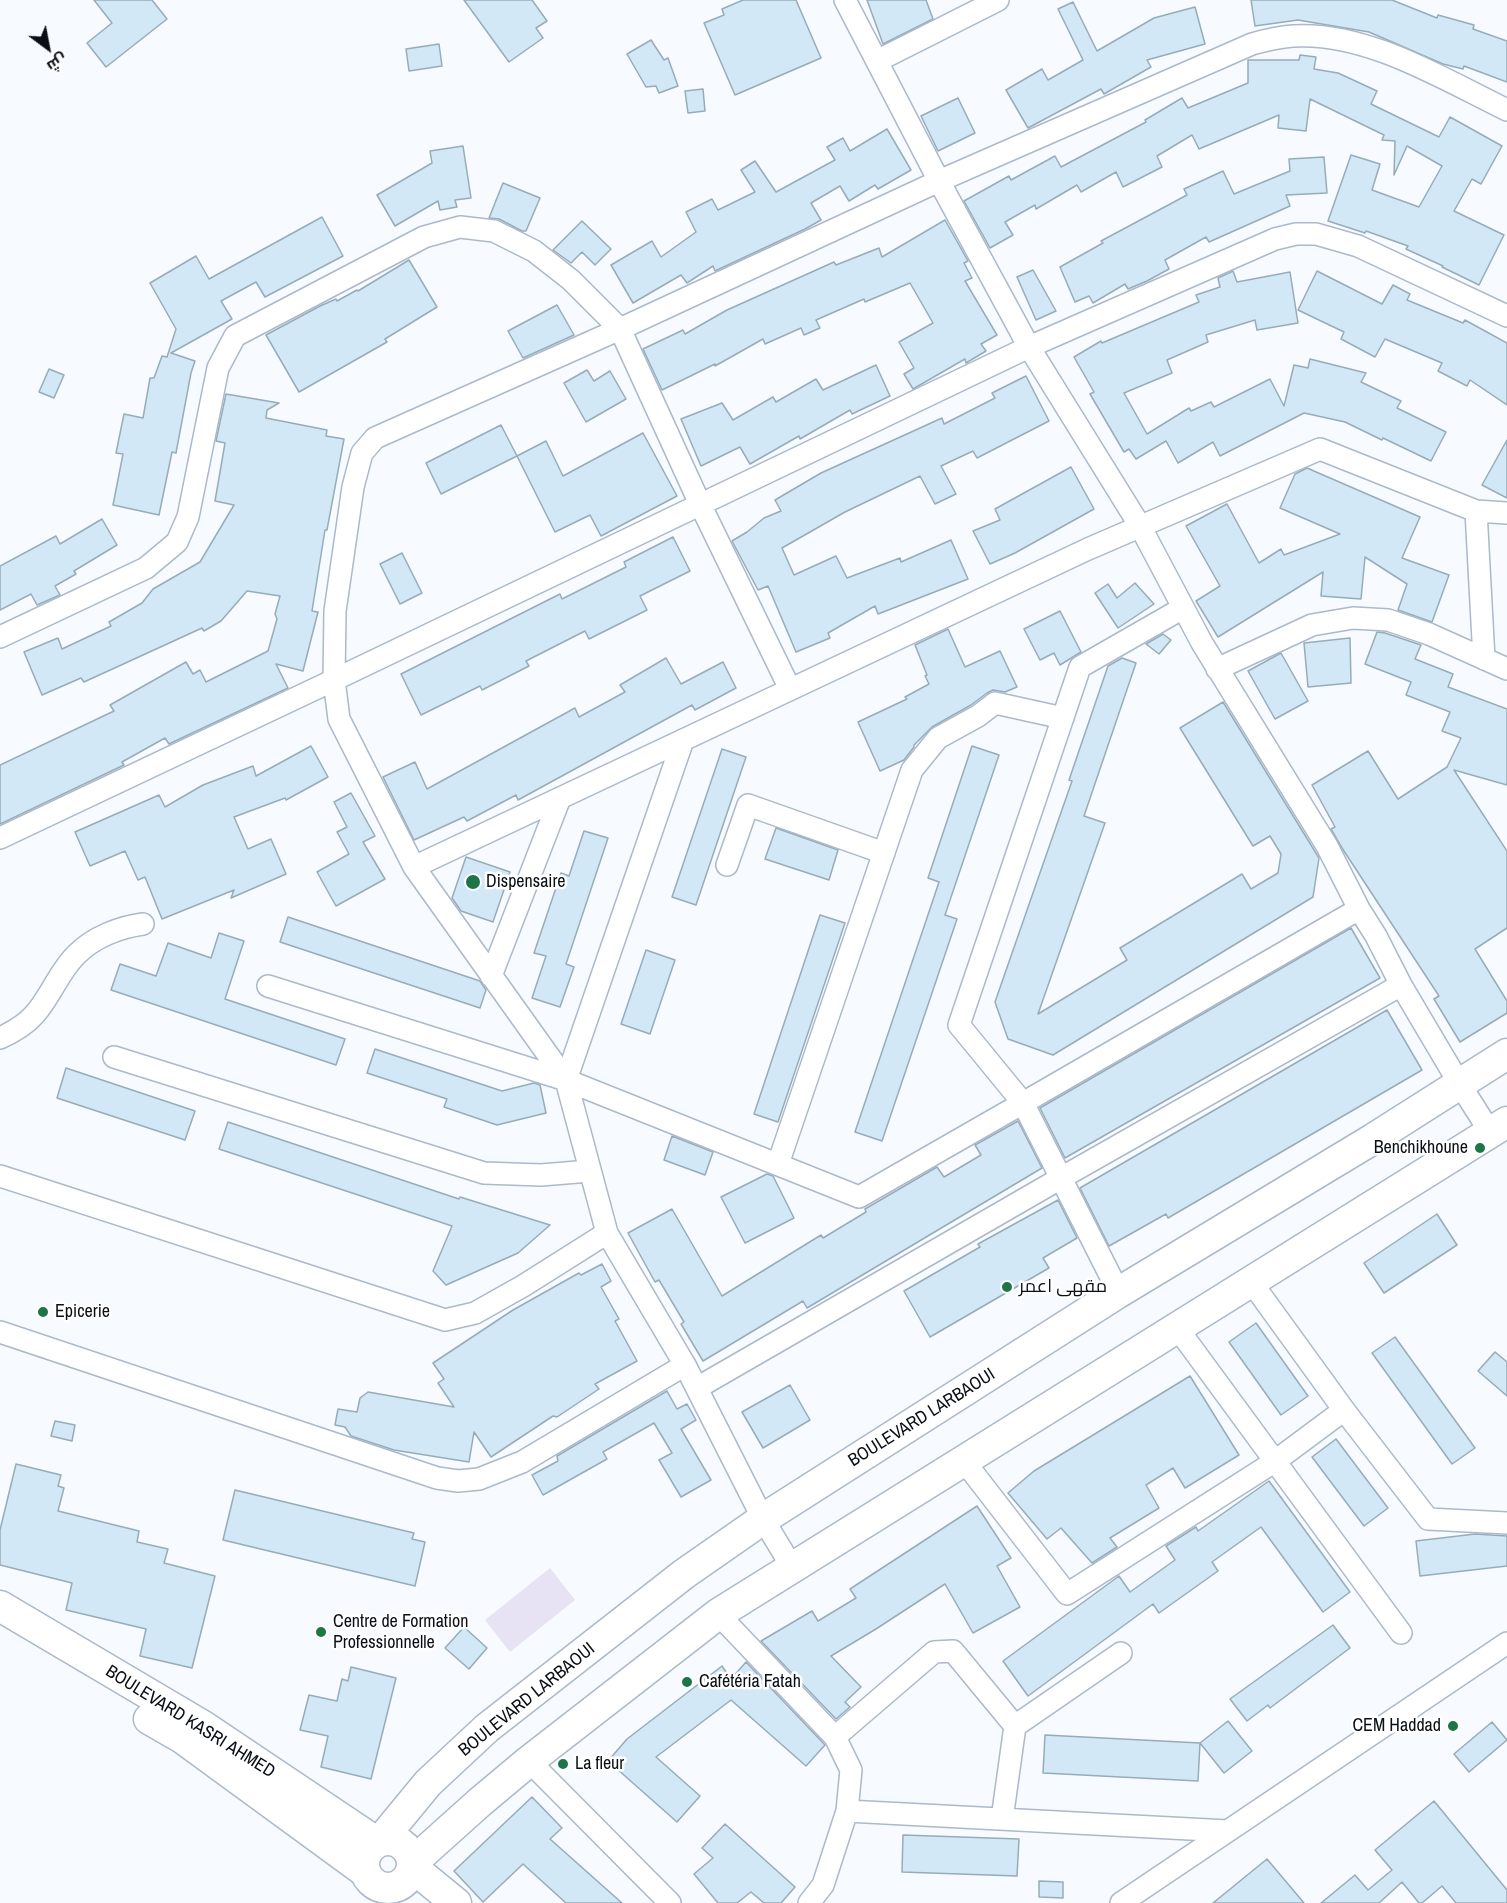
<!DOCTYPE html>
<html>
<head>
<meta charset="utf-8">
<style>
	body { margin:0 }
	#map { position:relative; width:1507px; height:1903px; overflow:hidden; background:#f7fafe; font-family:"Archivo Narrow",Cairo,sans-serif }
	canvas { display:block }
	.north { position:absolute; left:18px; top:18px; width:60px; height:60px; -webkit-text-stroke:4px #fff; paint-order:stroke; rotate:148deg; font-size:16px; font-weight:700; line-height:24px; text-align:center; color:#0a0f15 }
	.north::after { content:''; display:block; margin:auto; width:21px; height:27px; background:#0a0f15; clip-path:polygon(50% 0,100% 100%,50% 72%,0 100%) }
</style>
</head>
<body>
<div id="map">
<canvas width="1507" height="1903"></canvas>
<div class="north">ش</div>
</div>
<script>
const g = document.querySelector('canvas').getContext('2d');
g.lineJoin = 'round';
function fillPath(path, color) {
  g.fillStyle = color;
  g.fill(path, 'evenodd');
}
function stroke(path, color, width, dash) {
  g.strokeStyle = color;
  g.lineWidth = width;
  g.lineCap = dash ? 'butt' : 'round';
  g.setLineDash(dash || []);
  g.stroke(path);
}
function drawText(font, color, halo, rows, align = 'center') {
  g.font = font + ' "Archivo Narrow",Cairo,sans-serif';
  g.lineWidth = 5;
  g.setLineDash([]);
  g.textBaseline = 'middle';
  g.strokeStyle = halo;
  g.fillStyle = color;
  for (const [text, x, y, turn = 0] of rows) {
    g.save();
    g.translate(x, y);
    g.rotate((+turn || 0) * Math.PI / 180);
    g.textAlign = isNaN(turn) ? turn : align;
    if (halo) g.strokeText(text, 0, 0);
    g.fillText(text, 0, 0);
    g.restore();
  }
}
fillPath(new Path2D(`
	M 550,1568 L 575,1600 L 510,1652 L 485,1620 Z`), '#e7e3f5');
const building = new Path2D(`
	M 94,0 L 152,0 L 167,19 L 106,67 L 87,43 L 112,23 Z
	M 464,0 L 532,0 L 547,21 L 536,28 L 543,38 L 509,62 Z
	M 743,0 L 796,0 L 821,58 L 735,95 L 704,23 L 724,15 L 722,9 Z
	M 867,0 L 926,0 L 933,19 L 883,44 Z
	M 1251,0 L 1392,0 L 1437,18 L 1438,15 L 1474,25 L 1473,29 L 1507,41 L 1507,82 L 1464,66 L 1463,69 L 1443,64 L 1369,32 L 1298,20 L 1255,26 Z
	M 1073,2 L 1097,51 L 1154,18 L 1195,7 L 1205,44 L 1147,60 L 1151,67 L 1104,94 L 1101,89 L 1028,128 L 1006,90 L 1042,69 L 1048,80 L 1083,60 L 1058,9 Z
	M 651,40 L 664,60 L 668,58 L 678,86 L 659,93 L 656,86 L 646,87 L 627,54 Z
	M 439,44 L 442,66 L 409,71 L 406,49 Z
	M 1300,55 L 1316,57 L 1314,69 L 1338,73 L 1377,91 L 1371,104 L 1439,137 L 1450,117 L 1502,146 L 1481,184 L 1472,179 L 1454,211 L 1504,235 L 1479,285 L 1442,267 L 1443,266 L 1406,249 L 1408,246 L 1366,231 L 1365,233 L 1328,221 L 1351,155 L 1380,164 L 1372,190 L 1419,207 L 1442,166 L 1407,146 L 1394,175 L 1395,141 L 1382,140 L 1384,135 L 1310,99 L 1306,131 L 1278,128 L 1279,115 L 1199,149 L 1192,135 L 1157,156 L 1162,167 L 1123,187 L 1116,172 L 1081,192 L 1077,185 L 1036,209 L 1035,205 L 1005,222 L 1013,235 L 990,248 L 964,201 L 1009,176 L 1011,180 L 1055,156 L 1061,167 L 1146,122 L 1145,120 L 1182,98 L 1188,108 L 1248,83 L 1248,60 L 1299,60 Z
	M 703,89 L 705,111 L 688,113 L 685,91 Z
	M 958,98 L 975,133 L 938,151 L 921,116 Z
	M 887,129 L 911,170 L 878,189 L 875,185 L 849,201 L 840,186 L 811,203 L 821,220 L 805,229 L 715,271 L 713,266 L 687,283 L 681,275 L 633,303 L 611,265 L 652,241 L 661,257 L 696,232 L 686,212 L 712,199 L 718,210 L 755,192 L 741,170 L 755,161 L 776,192 L 835,160 L 827,147 L 843,138 L 850,151 Z
	M 463,146 L 471,198 L 455,200 L 457,207 L 440,210 L 438,201 L 395,226 L 377,195 L 432,163 L 430,151 Z
	M 1324,157 L 1327,193 L 1286,195 L 1290,206 L 1209,242 L 1206,237 L 1165,260 L 1169,269 L 1147,281 L 1128,289 L 1125,284 L 1093,303 L 1089,296 L 1075,302 L 1060,267 L 1103,243 L 1101,241 L 1187,195 L 1184,189 L 1223,171 L 1234,194 L 1290,171 L 1289,159 Z
	M 503,183 L 540,198 L 526,231 L 522,231 L 499,219 L 489,218 Z
	M 322,217 L 343,256 L 265,297 L 256,282 L 221,301 L 232,319 L 171,353 L 195,361 L 191,373 L 176,453 L 172,452 L 159,515 L 113,505 L 123,454 L 116,453 L 124,414 L 143,418 L 150,378 L 154,378 L 162,356 L 167,357 L 176,329 L 150,283 L 196,256 L 209,279 Z
	M 945,220 L 968,261 L 964,263 L 972,278 L 965,281 L 997,335 L 981,344 L 986,351 L 966,363 L 965,359 L 913,389 L 904,374 L 914,368 L 899,342 L 933,323 L 910,283 L 865,302 L 864,299 L 816,320 L 820,328 L 804,335 L 801,328 L 765,344 L 763,339 L 715,366 L 715,364 L 662,390 L 643,349 L 683,330 L 685,334 L 727,310 L 834,262 L 836,265 L 879,248 L 882,257 Z
	M 582,221 L 611,249 L 595,265 L 582,252 L 571,263 L 553,250 Z
	M 409,260 L 437,307 L 385,339 L 387,342 L 299,392 L 266,335 L 320,306 L 336,299 L 337,301 L 357,290 L 358,291 Z
	M 1033,270 L 1056,311 L 1036,320 L 1017,277 Z
	M 1233,271 L 1237,282 L 1290,272 L 1298,323 L 1257,330 L 1255,320 L 1206,335 L 1208,342 L 1167,360 L 1172,373 L 1124,393 L 1147,434 L 1189,408 L 1191,411 L 1211,402 L 1214,407 L 1270,379 L 1284,406 L 1294,365 L 1308,368 L 1310,359 L 1366,373 L 1361,382 L 1401,401 L 1397,408 L 1446,432 L 1431,461 L 1383,438 L 1382,440 L 1345,422 L 1304,413 L 1220,456 L 1213,442 L 1178,463 L 1166,441 L 1136,459 L 1129,449 L 1124,452 L 1090,394 L 1094,392 L 1074,357 L 1101,341 L 1102,343 L 1199,302 L 1196,295 L 1220,287 L 1218,278 Z
	M 1317,271 L 1382,304 L 1393,285 L 1410,294 L 1407,300 L 1463,323 L 1465,320 L 1507,343 L 1507,405 L 1470,380 L 1467,386 L 1438,371 L 1442,363 L 1385,339 L 1375,357 L 1341,339 L 1344,332 L 1298,310 Z
	M 557,305 L 574,335 L 523,358 L 508,331 Z
	M 876,365 L 890,396 L 852,414 L 850,410 L 800,439 L 799,436 L 750,464 L 740,447 L 701,466 L 681,419 L 722,403 L 733,420 L 773,397 L 776,402 L 816,379 L 823,390 Z
	M 49,369 L 64,375 L 54,398 L 39,392 Z
	M 587,370 L 594,381 L 610,371 L 626,399 L 586,422 L 564,383 Z
	M 1026,376 L 1049,421 L 977,458 L 973,451 L 941,466 L 956,494 L 935,504 L 920,476 L 845,512 L 782,548 L 794,575 L 836,556 L 847,578 L 900,558 L 901,562 L 951,540 L 968,579 L 878,614 L 875,606 L 828,633 L 830,638 L 796,652 L 768,586 L 758,590 L 732,541 L 747,532 L 764,518 L 781,511 L 775,500 L 821,473 L 942,418 L 944,424 L 995,398 L 992,393 Z
	M 226,394 L 279,403 L 267,410 L 266,418 L 327,430 L 326,436 L 344,439 L 327,530 L 325,530 L 312,611 L 318,612 L 303,671 L 276,664 L 288,688 L 169,744 L 165,738 L 122,762 L 124,765 L 0,824 L 0,765 L 114,711 L 110,705 L 186,662 L 193,674 L 200,670 L 206,682 L 268,651 L 277,619 L 275,614 L 280,596 L 247,591 L 221,621 L 204,631 L 202,628 L 84,682 L 81,678 L 42,695 L 24,652 L 58,638 L 62,649 L 111,626 L 109,622 L 142,603 L 153,589 L 200,562 L 234,505 L 215,501 L 225,443 L 216,441 Z
	M 501,425 L 517,456 L 441,494 L 426,463 Z
	M 643,433 L 677,496 L 601,536 L 590,515 L 555,532 L 517,456 L 546,441 L 563,476 Z
	M 1507,440 L 1507,498 L 1482,485 Z
	M 1071,467 L 1094,509 L 1015,553 L 990,564 L 973,531 L 1000,520 L 995,509 Z
	M 1307,468 L 1420,517 L 1402,558 L 1449,575 L 1432,622 L 1398,610 L 1407,584 L 1365,557 L 1361,599 L 1321,596 L 1323,572 L 1218,637 L 1196,601 L 1220,586 L 1186,526 L 1227,504 L 1259,563 L 1281,549 L 1284,555 L 1340,534 L 1280,508 L 1295,474 Z
	M 102,519 L 117,545 L 74,571 L 76,574 L 55,586 L 60,595 L 37,605 L 31,594 L 0,610 L 0,566 L 56,536 L 60,544 Z
	M 673,537 L 690,571 L 640,596 L 647,610 L 589,639 L 585,631 L 526,661 L 529,666 L 482,690 L 480,686 L 421,715 L 401,674 L 560,594 L 562,599 L 626,567 L 624,562 Z
	M 402,553 L 422,593 L 400,604 L 380,564 Z
	M 1135,583 L 1154,604 L 1118,628 L 1095,593 L 1108,584 L 1117,598 Z
	M 1060,611 L 1081,652 L 1060,665 L 1054,653 L 1040,660 L 1024,629 Z
	M 948,629 L 965,667 L 1000,651 L 1017,687 L 1005,692 L 993,690 L 987,693 L 971,705 L 932,727 L 914,745 L 914,747 L 904,760 L 880,771 L 858,722 L 907,699 L 905,697 L 929,684 L 925,676 L 927,675 L 915,645 Z
	M 1377,632 L 1385,633 L 1421,645 L 1415,659 L 1453,674 L 1448,687 L 1507,709 L 1507,785 L 1454,770 L 1507,851 L 1507,928 L 1475,949 L 1507,1001 L 1507,1013 L 1460,1042 L 1434,999 L 1439,996 L 1342,848 L 1331,829 L 1335,827 L 1312,785 L 1368,751 L 1398,799 L 1447,767 L 1461,738 L 1442,731 L 1450,712 L 1406,695 L 1411,682 L 1365,664 Z
	M 1163,634 L 1171,640 L 1159,654 L 1146,644 Z
	M 1350,638 L 1351,683 L 1308,687 L 1304,643 Z
	M 1281,653 L 1308,701 L 1275,719 L 1248,671 Z
	M 666,658 L 681,684 L 723,662 L 736,688 L 695,710 L 692,705 L 518,800 L 516,795 L 467,821 L 464,817 L 414,840 L 383,777 L 415,762 L 427,789 L 575,708 L 579,717 L 625,692 L 620,685 Z
	M 1122,658 L 1136,663 L 1084,816 L 1105,823 L 1038,1014 L 1127,960 L 1120,948 L 1242,874 L 1251,889 L 1278,873 L 1281,854 L 1270,836 L 1253,846 L 1180,728 L 1223,702 L 1319,858 L 1313,897 L 1053,1055 L 1008,1039 L 995,1002 L 1072,781 L 1069,780 L 1108,666 Z
	M 311,746 L 328,777 L 286,800 L 285,798 L 234,817 L 248,849 L 271,839 L 286,874 L 231,898 L 234,890 L 162,919 L 145,877 L 138,880 L 125,851 L 90,866 L 75,832 L 159,795 L 165,807 L 203,785 L 253,766 L 256,776 Z
	M 972,746 L 999,755 L 945,915 L 957,919 L 882,1141 L 855,1132 L 939,882 L 928,878 Z
	M 722,749 L 746,757 L 696,905 L 672,897 Z
	M 351,793 L 375,836 L 363,842 L 385,879 L 336,906 L 317,872 L 349,854 L 337,832 L 347,827 L 334,802 Z
	M 776,828 L 838,850 L 829,880 L 765,859 Z
	M 584,831 L 608,838 L 566,964 L 574,967 L 560,1007 L 532,998 L 546,956 L 534,953 L 561,873 L 569,876 Z
	M 466,857 L 510,872 L 493,922 L 461,911 L 452,898 Z
	M 820,915 L 845,923 L 778,1122 L 754,1114 Z
	M 288,917 L 480,981 L 486,990 L 480,1008 L 280,942 Z
	M 1351,928 L 1380,978 L 1065,1158 L 1040,1108 Z
	M 219,933 L 244,941 L 225,999 L 345,1039 L 336,1065 L 111,990 L 120,964 L 156,976 L 168,943 L 211,958 Z
	M 646,950 L 675,960 L 650,1034 L 621,1024 Z
	M 1387,1010 L 1422,1070 L 1168,1218 L 1166,1214 L 1109,1246 L 1080,1188 Z
	M 375,1049 L 502,1091 L 534,1083 L 540,1085 L 546,1113 L 497,1125 L 444,1107 L 447,1099 L 367,1073 Z
	M 66,1068 L 195,1111 L 185,1140 L 57,1098 Z
	M 1018,1121 L 1042,1168 L 807,1308 L 803,1301 L 703,1361 L 681,1324 L 684,1322 L 659,1280 L 655,1282 L 628,1233 L 672,1209 L 722,1296 L 821,1235 L 823,1238 L 866,1212 L 865,1209 L 937,1167 L 944,1177 L 981,1155 L 975,1145 Z
	M 228,1122 L 459,1199 L 460,1197 L 550,1225 L 518,1253 L 446,1285 L 433,1271 L 452,1226 L 219,1149 Z
	M 672,1136 L 713,1152 L 705,1175 L 664,1160 Z
	M 767,1174 L 773,1176 L 794,1218 L 745,1243 L 721,1197 Z
	M 1058,1200 L 1077,1238 L 1043,1258 L 1049,1268 L 930,1337 L 904,1291 L 980,1247 L 978,1244 Z
	M 1437,1214 L 1457,1245 L 1384,1293 L 1364,1263 Z
	M 602,1264 L 611,1281 L 601,1287 L 619,1319 L 615,1321 L 637,1361 L 595,1384 L 599,1389 L 557,1417 L 553,1416 L 491,1457 L 474,1432 L 469,1462 L 394,1450 L 351,1436 L 345,1427 L 335,1425 L 338,1409 L 357,1412 L 360,1398 L 368,1392 L 454,1407 L 438,1383 L 444,1379 L 433,1363 L 513,1310 L 579,1273 L 581,1275 Z
	M 1256,1323 L 1308,1396 L 1281,1415 L 1229,1342 Z
	M 1395,1337 L 1475,1448 L 1452,1464 L 1372,1353 Z
	M 1495,1352 L 1507,1362 L 1507,1396 L 1478,1371 Z
	M 1190,1376 L 1239,1455 L 1185,1488 L 1173,1468 L 1146,1485 L 1159,1508 L 1110,1538 L 1117,1547 L 1092,1563 L 1061,1528 L 1047,1539 L 1008,1493 L 1034,1471 Z
	M 790,1385 L 810,1420 L 763,1448 L 742,1412 Z
	M 667,1391 L 677,1409 L 687,1404 L 696,1420 L 681,1429 L 711,1480 L 681,1497 L 659,1460 L 672,1453 L 654,1423 L 603,1452 L 607,1459 L 543,1495 L 532,1475 L 558,1461 L 557,1456 Z
	M 55,1421 L 75,1425 L 72,1441 L 51,1436 Z
	M 1336,1439 L 1388,1508 L 1364,1526 L 1312,1457 Z
	M 16,1464 L 61,1475 L 58,1486 L 64,1488 L 58,1511 L 139,1531 L 137,1542 L 168,1549 L 164,1563 L 215,1576 L 192,1668 L 140,1656 L 146,1629 L 66,1610 L 72,1583 L 0,1565 L 0,1530 Z
	M 1269,1481 L 1350,1592 L 1323,1612 L 1261,1527 L 1212,1562 L 1218,1571 L 1159,1613 L 1153,1604 L 1028,1696 L 1003,1661 L 1119,1576 L 1130,1592 L 1175,1560 L 1166,1546 L 1196,1527 L 1198,1531 Z
	M 235,1490 L 414,1533 L 412,1539 L 425,1542 L 415,1586 L 223,1540 Z
	M 977,1506 L 1011,1558 L 997,1566 L 1020,1607 L 973,1633 L 945,1584 L 876,1629 L 831,1656 L 861,1687 L 845,1702 L 850,1707 L 836,1719 L 761,1641 L 812,1611 L 818,1621 L 856,1598 L 850,1589 Z
	M 1475,1534 L 1507,1536 L 1507,1566 L 1420,1576 L 1416,1541 Z
	M 1333,1625 L 1350,1648 L 1270,1708 L 1268,1705 L 1247,1721 L 1230,1699 Z
	M 464,1627 L 487,1648 L 469,1669 L 445,1648 Z
	M 746,1662 L 825,1745 L 806,1766 L 731,1700 L 656,1757 L 700,1796 L 677,1822 L 608,1761 L 627,1739 L 722,1666 L 731,1679 Z
	M 351,1667 L 396,1678 L 371,1779 L 321,1767 L 328,1736 L 300,1730 L 309,1695 L 337,1701 L 342,1679 L 348,1681 Z
	M 1228,1721 L 1252,1751 L 1224,1773 L 1200,1743 Z
	M 1492,1722 L 1507,1740 L 1469,1772 L 1454,1754 Z
	M 1045,1735 L 1200,1743 L 1198,1781 L 1043,1773 Z
	M 532,1797 L 562,1828 L 550,1839 L 622,1903 L 566,1903 L 523,1864 L 483,1902 L 454,1871 Z
	M 1434,1801 L 1507,1890 L 1507,1903 L 1456,1903 L 1442,1886 L 1422,1903 L 1419,1903 L 1402,1882 L 1379,1903 L 1321,1903 L 1355,1875 L 1368,1890 L 1392,1870 L 1375,1850 Z
	M 725,1824 L 795,1887 L 781,1903 L 764,1903 L 751,1892 L 737,1903 L 718,1903 L 694,1874 L 713,1858 L 702,1848 Z
	M 903,1835 L 1019,1839 L 1017,1876 L 902,1872 Z
	M 1267,1859 L 1304,1903 L 1213,1903 Z
	M 1039,1881 L 1063,1882 L 1063,1898 L 1039,1897 Z`);
fillPath(building, '#d2e8f6');
stroke(building, '#96acb9', 1.5);
const minor = new Path2D(`
	M 845,0 L 939,181 L 1029,347 L 1140,526 L 1202,643 L 1327,846 L 1359,909 L 1376,936 L 1401,985 L 1459,1083 L 1490,1132
	M 877,61 L 998,0
	M 1507,110 C 1443,79 1366,31 1293,36 C 1279,37 1266,40 1252,44 L 939,181 L 620,329 L 375,438 L 362,453 L 353,487 L 335,611 L 334,680 L 1029,347 L 1275,239 L 1296,234 L 1316,234 L 1358,246 L 1507,316
	M 1476,511 L 1484,659
	M 0,637 L 146,568 L 177,542 L 188,517 L 218,368 L 235,336 L 424,237 L 460,227 L 494,231 L 534,251 L 571,280 L 620,329 L 700,504 L 790,689
	M 1217,669 L 1312,625 L 1353,618 L 1388,620 L 1429,634 L 1507,669
	M 0,838 L 334,680 L 339,719 L 414,867 L 566,1080 L 607,1233 L 685,1365 L 763,1519 L 792,1567
	M 727,865 L 748,805 L 884,853
	M 414,867 L 1088,549 L 1320,449 L 1476,511 L 1507,513
	M 491,976 L 560,798
	M 268,986 L 566,1080 L 859,1197 L 1023,1103 L 959,1025 L 1080,667 L 1183,608
	M 0,1038 C 11,1033 26,1024 34,1015 C 50,998 59,971 77,954 C 94,937 120,927 143,924
	M 114,1057 L 484,1173 L 541,1175 L 590,1171
	M 566,1080 L 683,740
	M 778,1164 L 912,770 L 938,738 L 978,716 L 995,703 L 1063,718
	M 0,1176 L 445,1320 L 475,1313 L 523,1286 L 607,1233
	M 1252,1283 L 1344,1410 L 1428,1519 L 1507,1523
	M 1119,1293 L 1023,1103 L 1359,909
	M 1178,1329 L 1401,1633
	M 0,1332 L 437,1478 L 458,1481 L 479,1479 L 522,1462 L 685,1365
	M 697,1388 L 1061,1178 L 1401,985
	M 964,1461 L 1067,1594 L 1274,1462 L 1344,1410
	M 718,1614 L 835,1737 L 851,1770 L 847,1811 L 823,1885 L 809,1903
	M 835,1737 L 934,1652 L 953,1651 L 1015,1726
	M 529,1761 L 670,1903
	M 847,1811 L 1228,1831
	M 1002,1819 L 1015,1726 L 1121,1653
	M 1121,1903 L 1507,1643`);
const secondary = new Path2D(`
	M 0,1606 L 203,1726 L 376,1842
	M 149,1719 L 182,1738 L 364,1871
	M364 1864a24 24 0 1 1 48 0a24 24 0 1 1-48 0Z
	M 381,1840 L 428,1783 L 487,1728 L 684,1574 L 763,1519 L 1116,1294 L 1373,1139 L 1507,1054
	M 412,1863 L 480,1802 L 529,1761 L 718,1614 L 1507,1122
	M 412,1867 L 456,1903`);
stroke(minor, '#abb9cb', 24);
stroke(secondary, '#abb9cb', 33);
stroke(minor, '#fff', 21);
stroke(secondary, '#fff', 30);
for (const [x, y, r, color] of [
	[473,882,8,"#1e7548"],
	[1480,1148,6,"#1e7548"],
	[1007,1287,6,"#1e7548"],
	[43,1312,6,"#1e7548"],
	[321,1632,6,"#1e7548"],
	[687,1682,6,"#1e7548"],
	[1453,1726,6,"#1e7548"],
	[563,1764,6,"#1e7548"]
]) {
  const dot = new Path2D();
  dot.arc(x, y, r, 0, 2 * Math.PI);
  g.fillStyle = color;
  g.fill(dot);
  stroke(dot, '#fff', 2);
}
drawText('18px', '#0a0f15', '#fff', [
	["Dispensaire",486,882],
	["Benchikhoune",1468,1148,"right"],
	["مقهى اعمر",1019,1287],
	["Epicerie",55,1312],
	["Centre de Formation",333,1622],
	["Professionnelle",333,1643],
	["Cafétéria Fatah",699,1682],
	["CEM Haddad",1441,1726,"right"],
	["La fleur",575,1764]
], 'left');
drawText('18px', '#0a0f15', '#fff', [
	["BOULEVARD LARBAOUI",922,1418,-32],
	["BOULEVARD LARBAOUI",527,1700,-39],
	["BOULEVARD KASRI AHMED",190,1722,32]
]);
</script>
</body>
</html>
